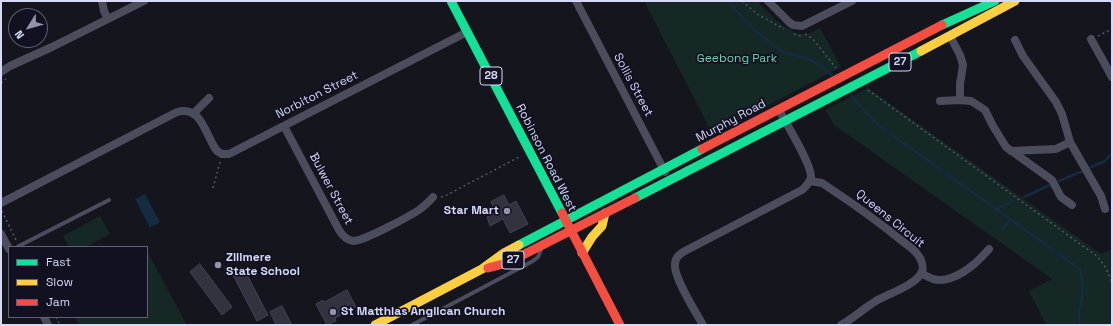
<!DOCTYPE html>
<html>
<head>
<meta charset="utf-8">
<style>
	body { margin:0 }
	#map { position:relative; width:1113px; height:326px; overflow:hidden; background:#15151e; font-family:"Space Grotesk",sans-serif }
	canvas { display:block }
	.frame { position:absolute; inset:0; border:2px solid #d7d9f9; pointer-events:none }
	.legend { position:absolute; left:8px; top:246px; width:140px; height:72px; box-sizing:border-box; background:#112; border:1px solid #606178; margin:0; padding:5px 7px; list-style:none; font-size:12px; color:#d7d9f9 }
	.legend li { display:flex; align-items:center; gap:8px; height:20px }
	.legend b { width:20px; border:1px solid #606178 }
	.north { position:absolute; left:8px; top:8px; width:40px; height:40px; box-sizing:border-box; background:#112; border:1px solid #606178; border-radius:50%; rotate:233deg; font-size:11px; font-weight:700; line-height:16px; text-align:center; color:#d7d9f9 }
	.north::after { content:''; display:block; margin:auto; width:14px; height:18px; background:#9394ac; clip-path:polygon(50% 0,100% 100%,50% 72%,0 100%) }
</style>
</head>
<body>
<div id="map">
<canvas width="1113" height="326"></canvas>
<div class="frame"></div>
<ul class="legend">
<li><b style="height:5px;background:#16e098"></b>Fast</li>
<li><b style="height:5px;background:#ffcf43"></b>Slow</li>
<li><b style="height:5px;background:#f24e42"></b>Jam</li>
</ul>
<div class="north">N</div>
</div>
<script>
const g = document.querySelector('canvas').getContext('2d');
g.lineJoin = 'round';
function fillPath(path, color) {
  g.fillStyle = color;
  g.fill(path, 'evenodd');
}
function stroke(path, color, width, dash) {
  g.strokeStyle = color;
  g.lineWidth = width;
  g.lineCap = dash ? 'butt' : 'round';
  g.setLineDash(dash || []);
  g.stroke(path);
}
function drawText(font, color, halo, rows, align = 'center') {
  g.font = font + ' "Space Grotesk",sans-serif';
  g.lineWidth = 3.5;
  g.setLineDash([]);
  g.textBaseline = 'middle';
  g.strokeStyle = halo;
  g.fillStyle = color;
  for (const [text, x, y, turn = 0] of rows) {
    g.save();
    g.translate(x, y);
    g.rotate((+turn || 0) * Math.PI / 180);
    g.textAlign = isNaN(turn) ? turn : align;
    if (halo) g.strokeText(text, 0, 0);
    g.fillText(text, 0, 0);
    g.restore();
  }
}
fillPath(new Path2D(`
	M 644,1 L 758,1 C 767,13 791,37 808,34 C 812,33 816,29 820,28 L 841,67 L 709,136 L 706,131 L 710,129 Z
	M 868,88 L 1101,254 L 1112,249 L 1112,325 L 1046,325 L 1029,291 L 1052,279 L 834,125 L 825,110 Z
	M 100,216 L 110,234 L 86,247 L 69,247 L 63,236 Z
	M 147,251 L 187,325 L 79,325 L 75,317 L 147,317 Z`), '#152825');
fillPath(new Path2D(`
	M 145,194 L 160,222 L 150,228 L 135,199 Z`), '#152b3f');
stroke(new Path2D(`
	M 728,1 C 743,19 762,39 782,51 C 788,55 796,55 803,57 C 814,60 823,67 832,75
	M 851,96 L 877,124 L 1080,269 C 1082,278 1083,287 1082,296 C 1082,305 1076,316 1080,325
	M 1091,167 L 1105,161 L 1112,153
	M 1059,181 L 1083,171
	M 1024,197 L 1050,185
	M 996,209 L 1013,201
	M 1002,230 L 1010,219`), '#152b3f', 2.5);
const building = new Path2D(`
	M 504,195 L 509,205 L 516,201 L 528,224 L 510,233 L 503,219 L 490,226 L 487,217 L 496,212 L 491,202 Z
	M 200,264 L 232,307 L 222,315 L 190,272 Z
	M 244,269 L 268,315 L 257,321 L 233,275 Z
	M 347,290 L 356,307 L 335,318 L 336,321 L 327,325 L 316,304 L 323,300 L 324,302 Z
	M 282,306 L 292,325 L 276,325 L 270,312 Z`);
fillPath(building, '#333340');
stroke(building, '#414151', 1);
stroke(new Path2D(`
	M 742,1 L 757,14 L 784,29
	M 1110,1 L 1112,4
	M 794,34 L 800,36 L 802,35
	M 805,34 L 813,39 L 836,68
	M 1098,36 L 1112,29
	M 1,83 L 6,79
	M 868,90 L 1098,257 L 1106,268 L 1112,283
	M 213,188 L 220,162
	M 441,197 L 445,196 L 521,156
	M 2,211 L 16,240
	M 56,317 L 60,325`), '#4c5a61', 1.5, [2, 3]);
stroke(new Path2D(`
	M 17,247 L 109,200
	M 412,325 L 533,261 L 538,257 L 541,250`), '#4b4d5d', 4);
stroke(new Path2D(`
	M 102,1 L 104,11 L 108,19
	M 576,1 L 665,172
	M 768,1 L 789,22 L 793,25 L 802,26 L 852,1
	M 950,36 L 960,55 L 963,65 L 960,84 L 960,100
	M 1091,39 L 1112,77
	M 1015,40 L 1023,56 L 1056,102 L 1062,114 L 1070,142 L 1101,196 L 1105,209
	M 1,72 L 10,66 L 52,47 L 144,1
	M 940,101 L 960,100 L 971,101 L 985,110 L 993,126 L 1006,147 L 1052,180 L 1061,197 L 1072,205
	M 194,113 L 209,98
	M 284,126 L 339,230 C 342,235 347,240 353,241 C 364,241 408,217 419,210 C 424,206 429,202 433,197
	M 1011,151 L 1056,149 L 1070,142
	M 810,181 L 822,183 L 828,187 C 852,203 875,219 897,237 C 904,243 913,248 918,255 C 921,259 924,266 922,272 C 916,285 888,294 876,301 C 864,308 854,318 841,325
	M 1,203 L 177,112 C 202,105 205,135 217,151 L 222,154 L 229,154 L 467,32
	M 1,234 L 9,249
	M 921,273 C 927,276 932,280 939,280 C 958,280 977,263 989,249
	M 44,317 L 48,325
	M 703,325 C 696,313 673,276 675,264 C 675,258 679,255 683,252 L 802,190 C 806,186 810,183 811,177 C 812,165 786,123 779,110`), '#4b4d5d', 8);
stroke(new Path2D(`
	M 451,1 L 562,213
	M 942,25 L 995,1
	M 635,198 L 921,51
	M 519,245 L 702,149`), '#16e098', 9);
stroke(new Path2D(`
	M 921,51 L 1015,1
	M 582,253 L 592,237 L 602,226 L 605,213
	M 375,325 L 482,269 L 504,253 L 519,245`), '#ffcf43', 9);
stroke(new Path2D(`
	M 702,149 L 942,25
	M 562,213 L 620,325
	M 488,268 L 507,263 L 635,198`), '#f24e42', 9);
for (const [x, y, r, color] of [
	[507,211,4,"#9394ac"],
	[218,265,4,"#9394ac"],
	[333,312,4,"#9394ac"]
]) {
  const dot = new Path2D();
  dot.arc(x, y, r, 0, 2 * Math.PI);
  g.fillStyle = color;
  g.fill(dot);
  stroke(dot, '#112', 1.5);
}
for (const [x, y, w] of [
	[900,62,22],
	[491,76,22],
	[513,260,22]
]) {
  const box = new Path2D();
  box.roundRect(x - w / 2, y - 9, w, 18, 3);
  g.fillStyle = '#112';
  g.fill(box);
  stroke(box, '#d7d9f9', 1);
}
drawText('bold 11px', '#d7d9f9', null, [
	["27",900,62],
	["28",491,76],
	["27",513,260]
]);
drawText('12px', '#6dcfa6', '#112', [
	["Geebong Park",737,59]
]);
drawText('12px', '#d7d9f9', '#112', [
	["Sollis Street",633,85,62],
	["Norbiton Street",317,95,-27],
	["Murphy Road",731,121,-28],
	["Robinson Road West",546,158,63],
	["Bulwer Street",331,189,62],
	["Queens Circuit",890,219,39]
]);
drawText('bold 12px', '#d7d9f9', '#112', [
	["Star Mart",499,211,"right"],
	["Zillmere",226,258],
	["State School",226,272],
	["St Matthias Anglican Church",341,312]
], 'left');
</script>
</body>
</html>
